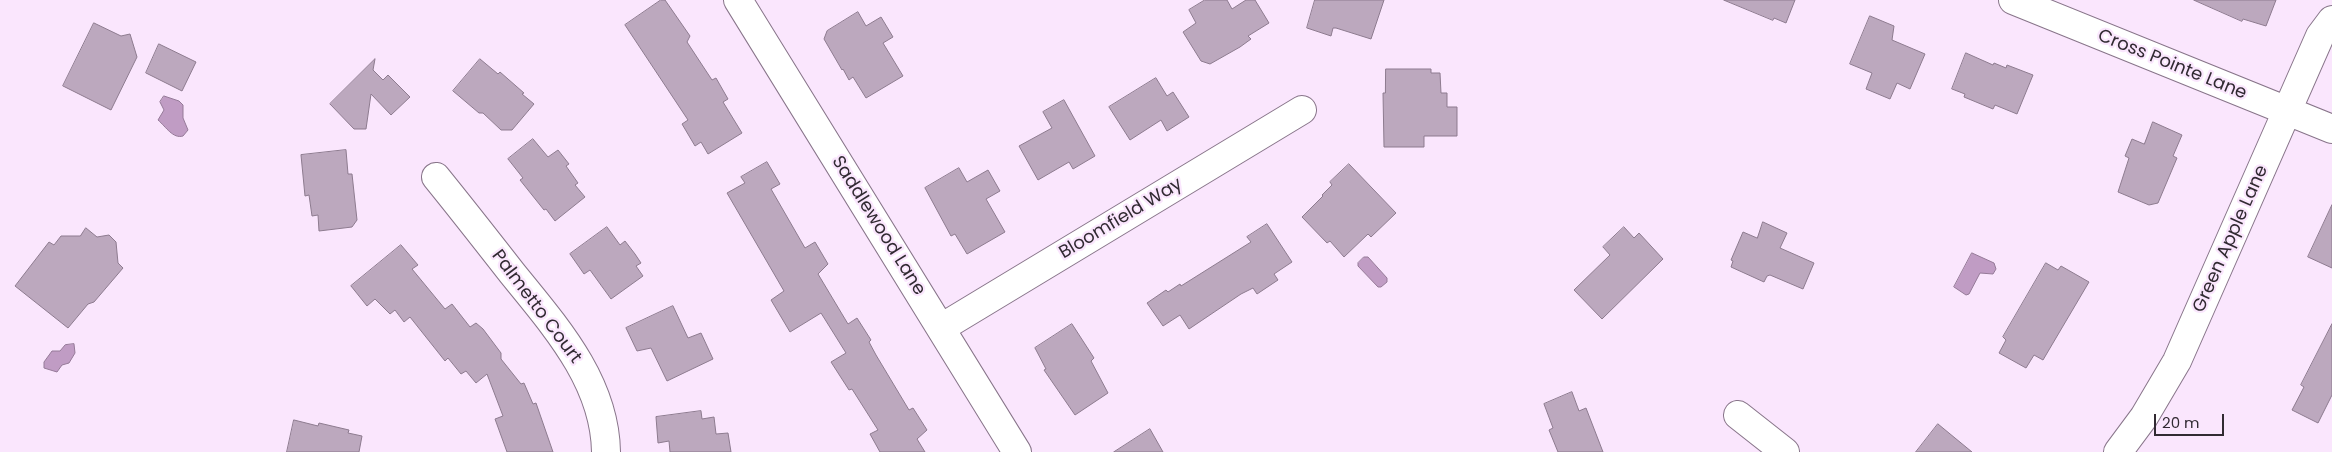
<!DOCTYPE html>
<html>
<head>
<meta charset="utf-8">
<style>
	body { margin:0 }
	#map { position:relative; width:2332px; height:452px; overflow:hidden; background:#fae6fd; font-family:Poppins,sans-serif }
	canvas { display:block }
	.scale { position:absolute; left:2154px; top:414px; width:70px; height:22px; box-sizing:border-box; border:2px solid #312a32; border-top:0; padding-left:6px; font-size:15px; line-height:18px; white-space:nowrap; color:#312a32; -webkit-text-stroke:4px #fae6fd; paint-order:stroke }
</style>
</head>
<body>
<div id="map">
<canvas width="2332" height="452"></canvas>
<div class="scale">20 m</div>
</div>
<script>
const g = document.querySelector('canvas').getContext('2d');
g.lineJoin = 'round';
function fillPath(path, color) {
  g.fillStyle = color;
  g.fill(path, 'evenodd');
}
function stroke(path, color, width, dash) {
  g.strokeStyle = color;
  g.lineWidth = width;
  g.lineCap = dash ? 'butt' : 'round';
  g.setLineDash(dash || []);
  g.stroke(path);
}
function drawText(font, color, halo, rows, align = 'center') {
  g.font = font + ' Poppins,sans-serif';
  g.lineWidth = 4.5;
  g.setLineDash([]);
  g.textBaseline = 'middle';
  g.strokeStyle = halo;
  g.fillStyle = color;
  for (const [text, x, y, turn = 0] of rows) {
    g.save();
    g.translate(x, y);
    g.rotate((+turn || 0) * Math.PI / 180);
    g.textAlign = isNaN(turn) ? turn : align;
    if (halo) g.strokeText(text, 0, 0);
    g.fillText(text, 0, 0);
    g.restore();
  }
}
const water = new Path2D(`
	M 164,96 L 179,101 L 183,105 L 183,118 L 188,130 L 183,136 C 173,139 166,127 158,120 L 164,110 L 160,102 Z
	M 1972,253 L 1994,263 L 1996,269 L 1993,274 L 1980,273 L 1969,294 L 1966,295 L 1954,287 Z
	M 1364,257 L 1368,257 L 1387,278 L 1387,282 L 1381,287 L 1378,287 L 1358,266 L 1358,263 Z
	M 74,344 L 75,353 L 69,363 L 62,365 L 57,372 L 44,368 L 44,362 L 52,351 L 60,351 L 65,345 Z`);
fillPath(water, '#c09cc4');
stroke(water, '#957a98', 1);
const building = new Path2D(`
	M 661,0 L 665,0 L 690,36 L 687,42 L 712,80 L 716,78 L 728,99 L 723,102 L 742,133 L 708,154 L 701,142 L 695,146 L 682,124 L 688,120 L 625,25 Z
	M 1205,0 L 1227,0 L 1232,9 L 1246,0 L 1255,0 L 1269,23 L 1248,36 L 1251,39 L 1240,47 L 1210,64 L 1201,61 L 1183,32 L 1196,23 L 1189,10 Z
	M 1315,0 L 1384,0 L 1371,39 L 1336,28 L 1333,28 L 1331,36 L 1307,28 Z
	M 1724,0 L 1795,0 L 1786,23 L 1774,18 L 1773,20 Z
	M 2194,0 L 2276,0 L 2266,26 L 2243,19 L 2242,21 Z
	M 858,12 L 866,26 L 881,17 L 893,37 L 883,43 L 903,76 L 866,98 L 853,77 L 849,80 L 843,69 L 842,70 L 824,39 L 827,31 Z
	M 1870,16 L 1894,26 L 1892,40 L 1925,54 L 1910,89 L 1897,83 L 1890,99 L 1866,89 L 1872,73 L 1850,64 Z
	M 94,23 L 121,36 L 130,34 L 137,57 L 111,110 L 63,86 Z
	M 159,44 L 196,62 L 182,91 L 146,73 Z
	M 1966,53 L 1993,65 L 1994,63 L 2006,68 L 2007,65 L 2033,75 L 2017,114 L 1995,105 L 1993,109 L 1964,97 L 1965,94 L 1952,89 Z
	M 375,59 L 373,70 L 383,80 L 388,75 L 410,97 L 391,115 L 371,94 L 366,129 L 354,129 L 330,104 Z
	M 480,59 L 498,74 L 500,72 L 524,93 L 522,94 L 534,104 L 512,130 L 501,130 L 483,113 L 479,113 L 453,91 Z
	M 1386,69 L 1431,69 L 1431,73 L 1440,73 L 1441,93 L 1447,93 L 1447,107 L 1457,107 L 1457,136 L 1424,136 L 1424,147 L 1384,147 L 1383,93 L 1385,93 Z
	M 1156,78 L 1167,96 L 1173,92 L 1189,117 L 1167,131 L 1161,120 L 1130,140 L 1109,107 Z
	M 1064,100 L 1095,156 L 1073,169 L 1069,162 L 1038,180 L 1019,146 L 1052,128 L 1043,112 Z
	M 2153,122 L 2182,135 L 2173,156 L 2177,158 L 2158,203 L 2149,205 L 2118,192 L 2129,158 L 2125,156 L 2132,139 L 2144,144 Z
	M 533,139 L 548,157 L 558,150 L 569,164 L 566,166 L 578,183 L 575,185 L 585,197 L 555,221 L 546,209 L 544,210 L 520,180 L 523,178 L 508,159 Z
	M 346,150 L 348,174 L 352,174 L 357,220 L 352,227 L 319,231 L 318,215 L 312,216 L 309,195 L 305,196 L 301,155 Z
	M 767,162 L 780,184 L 771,189 L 805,248 L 815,242 L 828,264 L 818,274 L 848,324 L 857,318 L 871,340 L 869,342 L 876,355 L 909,410 L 913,408 L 927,430 L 917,439 L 925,452 L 880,452 L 870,434 L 878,430 L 852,389 L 849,390 L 831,362 L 846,353 L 821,313 L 790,332 L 771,300 L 784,291 L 727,193 L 745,183 L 741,177 Z
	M 1349,164 L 1396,213 L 1371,237 L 1368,234 L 1344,257 L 1330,241 L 1327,243 L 1302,217 L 1323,196 L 1322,195 L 1332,185 L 1330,182 Z
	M 959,168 L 967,182 L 988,170 L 1000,191 L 986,199 L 1005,232 L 967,254 L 955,234 L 951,236 L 925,188 Z
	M 2332,205 L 2332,268 L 2308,257 Z
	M 1763,222 L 1787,233 L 1780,248 L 1814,263 L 1803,289 L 1770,275 L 1767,276 L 1764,282 L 1731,267 L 1733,261 L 1731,260 L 1743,232 L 1757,238 Z
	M 1267,224 L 1292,262 L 1274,274 L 1278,280 L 1257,294 L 1253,288 L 1241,294 L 1189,329 L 1180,315 L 1163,326 L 1147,303 L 1166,290 L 1168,292 L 1180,284 L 1181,286 L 1251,242 L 1247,237 Z
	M 607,227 L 620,245 L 625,241 L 635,254 L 641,263 L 636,266 L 643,276 L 611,299 L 590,270 L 584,274 L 570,254 Z
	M 1624,227 L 1634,238 L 1639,233 L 1663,259 L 1602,319 L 1574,290 L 1610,255 L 1603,247 Z
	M 86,228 L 97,237 L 109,235 L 116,242 L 118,263 L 123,268 L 94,302 L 88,304 L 68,328 L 15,286 L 49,242 L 54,245 L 61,236 L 80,236 Z
	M 401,245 L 418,265 L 412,269 L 445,309 L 452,304 L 470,327 L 476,323 L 483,329 L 501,353 L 501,359 L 521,384 L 524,383 L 533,404 L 536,403 L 553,452 L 507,452 L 495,419 L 503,416 L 487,374 L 476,383 L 466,371 L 461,374 L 448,358 L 445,361 L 410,317 L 404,322 L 395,310 L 390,314 L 375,299 L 367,306 L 351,286 Z
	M 2046,263 L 2058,270 L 2061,266 L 2089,282 L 2043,360 L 2034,355 L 2026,368 L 1999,353 L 2006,340 L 2003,337 Z
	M 673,306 L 688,338 L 701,333 L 713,359 L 667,381 L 651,348 L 637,351 L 626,328 Z
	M 1072,324 L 1094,358 L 1091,361 L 1108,393 L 1075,415 L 1044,370 L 1046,369 L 1035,348 Z
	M 2332,324 L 2332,395 L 2318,423 L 2292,410 L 2304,387 L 2301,385 Z
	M 1572,392 L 1579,411 L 1586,408 L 1603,452 L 1558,452 L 1549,430 L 1553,428 L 1544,404 Z
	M 701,411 L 702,419 L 714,417 L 716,434 L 728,433 L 731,452 L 670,452 L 669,441 L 658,443 L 656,417 Z
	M 294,420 L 318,426 L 319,423 L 349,430 L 348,433 L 362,436 L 359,452 L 287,452 Z
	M 1938,424 L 1972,452 L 1916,452 Z
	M 1150,429 L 1163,452 L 1114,452 Z`);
fillPath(building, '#bca8be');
stroke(building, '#8d7b8f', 1);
const street = new Path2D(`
	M 738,0 L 1017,452
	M 2013,0 L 2332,129
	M 436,177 C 462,209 487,241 512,273 C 554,325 605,381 606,452
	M 941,328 L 1302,110
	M 1738,415 L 1785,452
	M 2118,452 L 2144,417 L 2177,361 L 2320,36 L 2332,20`);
stroke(street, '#88758a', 30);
stroke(street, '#fff', 28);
drawText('18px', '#312a32', '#fae6fd', [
	["Cross Pointe Lane",2172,65,22],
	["Bloomfield Way",1121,219,-31],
	["Saddlewood Lane",878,226,58],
	["Green Apple Lane",2231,239,-66],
	["Palmetto Court",536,307,53]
]);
</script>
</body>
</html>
